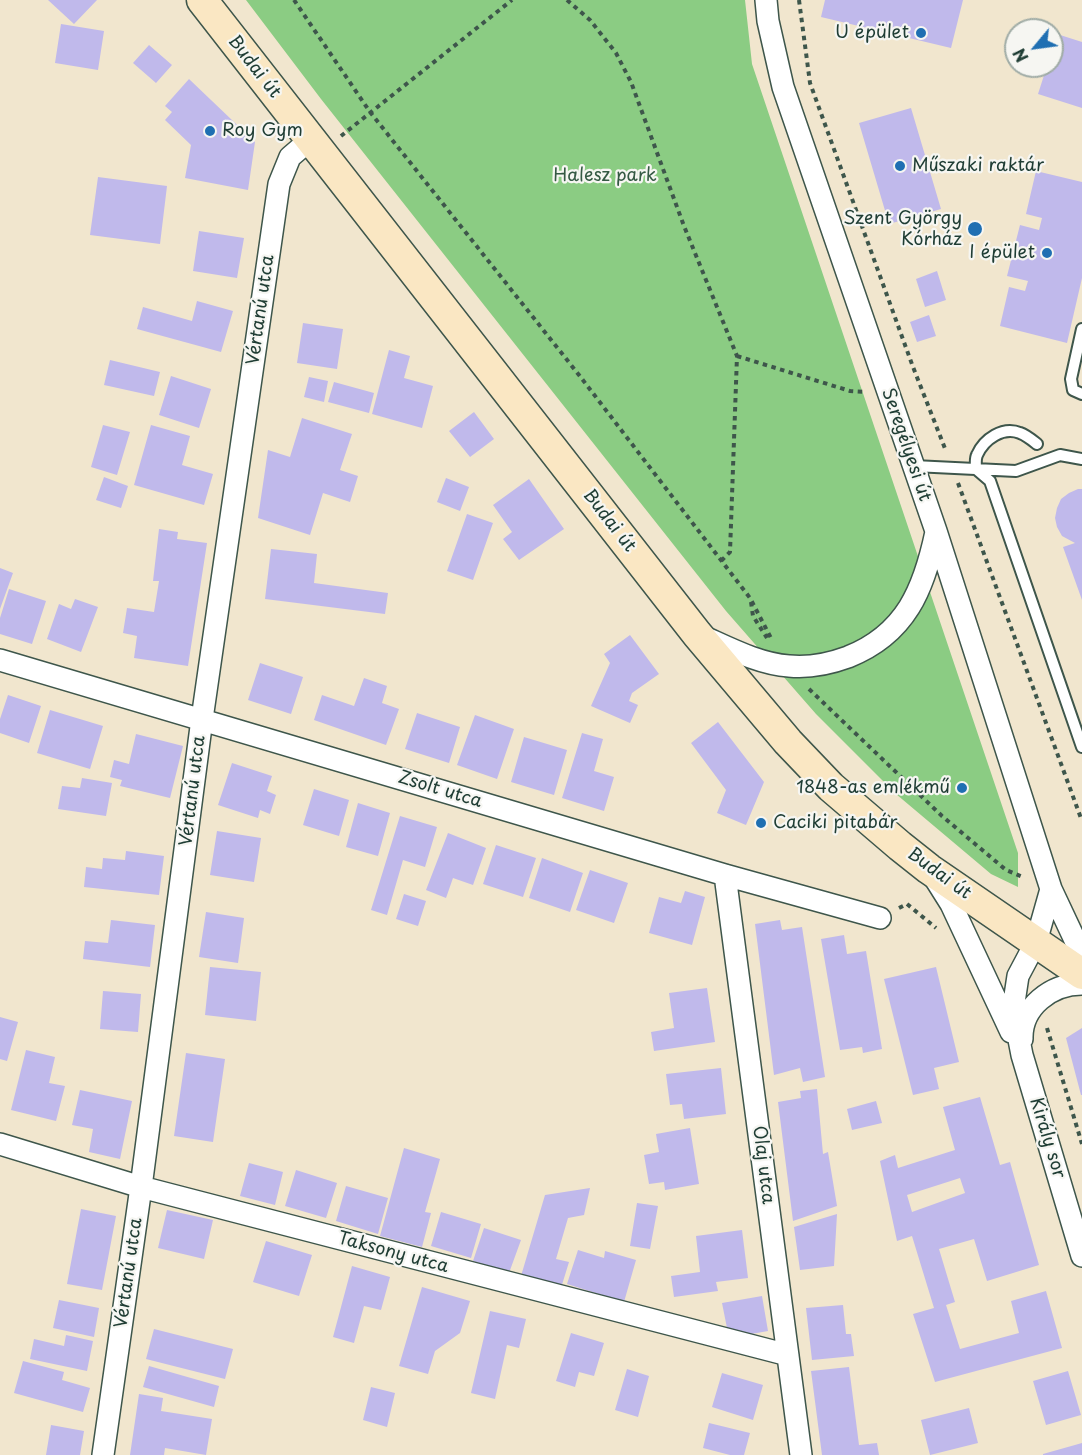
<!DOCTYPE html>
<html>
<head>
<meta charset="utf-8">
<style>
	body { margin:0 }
	#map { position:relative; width:1082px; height:1455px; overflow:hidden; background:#f1e6ce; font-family:"Playpen Sans",sans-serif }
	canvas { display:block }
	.north { position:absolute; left:1004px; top:18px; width:60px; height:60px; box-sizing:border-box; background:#f6f6f2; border:2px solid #a0aca6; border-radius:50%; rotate:241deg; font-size:16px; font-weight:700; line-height:24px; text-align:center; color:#1f3d34 }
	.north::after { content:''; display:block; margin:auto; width:21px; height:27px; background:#1f6fb2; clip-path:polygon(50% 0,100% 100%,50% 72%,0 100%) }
</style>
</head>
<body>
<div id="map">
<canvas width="1082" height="1455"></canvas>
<div class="north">N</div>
</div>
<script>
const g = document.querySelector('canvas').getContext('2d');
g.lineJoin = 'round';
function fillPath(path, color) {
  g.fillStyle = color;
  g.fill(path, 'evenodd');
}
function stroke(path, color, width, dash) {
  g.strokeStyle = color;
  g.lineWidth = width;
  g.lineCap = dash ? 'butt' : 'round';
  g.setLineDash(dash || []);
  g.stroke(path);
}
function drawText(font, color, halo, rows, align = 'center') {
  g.font = font + ' "Playpen Sans",sans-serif';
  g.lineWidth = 4.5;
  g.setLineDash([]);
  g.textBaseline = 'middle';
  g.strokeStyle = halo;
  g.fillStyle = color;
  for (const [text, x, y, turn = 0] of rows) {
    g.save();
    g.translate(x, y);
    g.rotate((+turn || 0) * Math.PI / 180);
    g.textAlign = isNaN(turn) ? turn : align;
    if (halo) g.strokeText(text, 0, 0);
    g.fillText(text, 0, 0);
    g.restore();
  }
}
fillPath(new Path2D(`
	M 246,0 L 745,0 L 752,64 L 1018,853 L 1018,887 L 991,874 L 896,794 L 816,714 L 726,611 L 321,99 Z`), '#8bcc83');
fillPath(new Path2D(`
	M 48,0 L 97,0 L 74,24 Z
	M 825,0 L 963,0 L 951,48 L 821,17 Z
	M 61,24 L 104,31 L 98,70 L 55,63 Z
	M 1057,34 L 1082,42 L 1082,108 L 1038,94 L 1047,66 L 1052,66 L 1052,50 Z
	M 149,45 L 172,65 L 156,83 L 133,63 Z
	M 189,79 L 255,142 L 248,190 L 185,178 L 191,145 L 165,120 L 172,112 L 165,106 Z
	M 911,108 L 941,209 L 889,224 L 859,123 Z
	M 1036,171 L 1082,182 L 1082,278 L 1067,343 L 1000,326 L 1009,287 L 1025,291 L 1028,281 L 1007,276 L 1020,225 L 1039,230 L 1042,218 L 1026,214 Z
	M 98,177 L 167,186 L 160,244 L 90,235 Z
	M 199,231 L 244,238 L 237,278 L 193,271 Z
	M 937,271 L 946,300 L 925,307 L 916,279 Z
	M 197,301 L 233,311 L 221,352 L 137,329 L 143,307 L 192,321 Z
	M 929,315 L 936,336 L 917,342 L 910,322 Z
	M 303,323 L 343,329 L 337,369 L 297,363 Z
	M 389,350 L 410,356 L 404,378 L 433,386 L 422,428 L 372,414 Z
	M 110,360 L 160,372 L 154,396 L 104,385 Z
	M 171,376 L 211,389 L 199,428 L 159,415 Z
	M 309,377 L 328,381 L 324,402 L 304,397 Z
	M 334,382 L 374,393 L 369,413 L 328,402 Z
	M 474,412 L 494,439 L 470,457 L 449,431 Z
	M 302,418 L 352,434 L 340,470 L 358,476 L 350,502 L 323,493 L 310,535 L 258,518 L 268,450 L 290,457 Z
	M 103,425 L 130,432 L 117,475 L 91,467 Z
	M 151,425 L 190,436 L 182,465 L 213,474 L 204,505 L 134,485 Z
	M 104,477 L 128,486 L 121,508 L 96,500 Z
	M 446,478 L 469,487 L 460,511 L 437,502 Z
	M 529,479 L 564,529 L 519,560 L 503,539 L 512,532 L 493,505 Z
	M 1078,489 L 1082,489 L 1082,600 L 1063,547 L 1075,543 L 1062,536 L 1057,527 L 1055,518 L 1057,508 L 1061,499 L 1069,493 Z
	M 467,514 L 493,523 L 473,580 L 447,571 Z
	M 159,529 L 178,532 L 177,539 L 207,543 L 188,666 L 134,658 L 137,636 L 123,633 L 127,608 L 154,612 L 159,581 L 153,581 Z
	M 271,549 L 317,554 L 314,583 L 388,593 L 385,614 L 265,599 Z
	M 0,568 L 13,573 L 0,609 Z
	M 9,589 L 46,601 L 32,644 L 0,634 L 0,618 Z
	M 75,599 L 98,607 L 81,652 L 47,639 L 59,604 L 71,609 Z
	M 630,635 L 659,674 L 632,693 L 629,701 L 638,705 L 630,723 L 591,706 L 610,663 L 604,654 Z
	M 260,663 L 303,677 L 291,714 L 248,700 Z
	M 364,678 L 387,686 L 382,703 L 399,709 L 386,745 L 314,720 L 322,695 L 354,706 Z
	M 8,695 L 41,706 L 29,743 L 0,733 L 0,719 Z
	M 50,710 L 103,726 L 90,769 L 37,753 Z
	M 417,713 L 460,727 L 449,763 L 405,749 Z
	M 475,715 L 514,729 L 497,779 L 457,765 Z
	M 718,722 L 764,782 L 746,825 L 717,813 L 726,790 L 691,743 Z
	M 582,733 L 603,739 L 594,771 L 614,777 L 604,811 L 562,798 Z
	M 136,734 L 183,746 L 170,798 L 120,786 L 122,780 L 110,777 L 114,760 L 129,764 Z
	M 524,737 L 567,750 L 554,795 L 511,782 Z
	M 232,763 L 272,776 L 267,791 L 276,795 L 270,814 L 260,810 L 258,818 L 218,805 Z
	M 82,778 L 112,783 L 106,816 L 58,809 L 62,786 L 80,788 Z
	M 314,789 L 349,800 L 339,836 L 303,825 Z
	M 358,803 L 390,813 L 378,856 L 346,847 Z
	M 400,816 L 437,827 L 425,867 L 403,860 L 387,915 L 371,910 Z
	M 217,831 L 261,838 L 254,882 L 210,875 Z
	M 448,833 L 486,848 L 473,885 L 453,878 L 446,898 L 426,890 Z
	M 496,845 L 536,858 L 523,897 L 483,884 Z
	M 126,851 L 164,856 L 159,895 L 84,887 L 86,867 L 102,869 L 103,858 L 125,860 Z
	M 542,858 L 583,873 L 570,912 L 529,898 Z
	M 590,870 L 628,883 L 614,923 L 576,910 Z
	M 685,891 L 705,897 L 692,945 L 649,933 L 659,897 L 681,903 Z
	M 404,894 L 426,901 L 418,926 L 396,919 Z
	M 206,912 L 244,918 L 238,963 L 199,957 Z
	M 111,920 L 155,925 L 150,967 L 83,959 L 85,941 L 108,943 Z
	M 780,920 L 782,930 L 802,927 L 825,1077 L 803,1082 L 800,1068 L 774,1075 L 755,924 Z
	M 844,935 L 847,954 L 866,951 L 882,1049 L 863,1053 L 862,1047 L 840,1050 L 821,939 Z
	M 210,967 L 261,972 L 256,1021 L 205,1015 Z
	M 936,967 L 959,1062 L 934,1068 L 939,1089 L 913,1095 L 884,979 Z
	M 707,988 L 715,1042 L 654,1051 L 651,1032 L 674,1028 L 669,993 Z
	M 103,991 L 141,994 L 138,1032 L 100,1029 Z
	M 0,1017 L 18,1022 L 7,1061 L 0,1059 Z
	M 1082,1028 L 1082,1095 L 1081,1095 L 1066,1038 Z
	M 26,1050 L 55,1057 L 49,1083 L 65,1086 L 56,1121 L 11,1110 Z
	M 186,1053 L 225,1059 L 213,1142 L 174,1136 Z
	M 721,1068 L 726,1114 L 684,1119 L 682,1104 L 670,1105 L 666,1074 Z
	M 817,1089 L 823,1154 L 828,1152 L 837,1206 L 793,1221 L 778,1102 L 801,1098 L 800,1091 Z
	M 80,1090 L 132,1101 L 120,1159 L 89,1152 L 93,1129 L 72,1125 Z
	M 980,1097 L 1000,1165 L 1010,1162 L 1039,1265 L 987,1281 L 974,1239 L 939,1249 L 955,1302 L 946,1305 L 960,1349 L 1019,1333 L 1011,1301 L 1046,1291 L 1062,1348 L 935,1382 L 913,1314 L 934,1308 L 912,1236 L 897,1241 L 880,1161 L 895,1155 L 898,1168 L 955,1150 L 943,1107 ZM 960,1178 L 965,1193 L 912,1212 L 907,1195 Z
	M 876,1101 L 882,1123 L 852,1130 L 847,1109 Z
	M 690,1128 L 699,1184 L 665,1190 L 664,1182 L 649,1184 L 644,1155 L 659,1152 L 656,1134 Z
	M 404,1148 L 440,1159 L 425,1212 L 431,1213 L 422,1247 L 380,1236 Z
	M 249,1163 L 283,1172 L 275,1205 L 240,1196 Z
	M 296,1170 L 337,1183 L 326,1218 L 285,1206 Z
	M 346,1186 L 388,1198 L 378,1234 L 336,1221 Z
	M 590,1188 L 584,1215 L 568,1218 L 556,1259 L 569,1262 L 561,1288 L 521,1276 L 545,1195 Z
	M 637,1203 L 658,1206 L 650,1249 L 630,1246 Z
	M 81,1209 L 116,1216 L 102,1290 L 67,1284 Z
	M 167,1210 L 213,1220 L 204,1259 L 158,1248 Z
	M 441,1212 L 481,1224 L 471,1258 L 431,1246 Z
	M 837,1214 L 834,1266 L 800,1270 L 794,1227 Z
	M 484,1228 L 521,1240 L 509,1273 L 473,1261 Z
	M 742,1230 L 748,1278 L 716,1282 L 718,1291 L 674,1297 L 671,1276 L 700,1272 L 696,1236 Z
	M 266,1241 L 312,1255 L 299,1296 L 253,1282 Z
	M 578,1250 L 604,1258 L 605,1251 L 636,1260 L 624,1302 L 567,1284 Z
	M 352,1266 L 390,1277 L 381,1310 L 364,1306 L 354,1343 L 333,1337 Z
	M 422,1287 L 470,1301 L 460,1333 L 435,1351 L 428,1374 L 399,1366 Z
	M 762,1296 L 768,1331 L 729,1338 L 722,1303 Z
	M 59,1300 L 99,1308 L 94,1337 L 53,1328 Z
	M 843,1305 L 846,1334 L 851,1334 L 854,1356 L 812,1360 L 806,1308 Z
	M 490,1311 L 526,1319 L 519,1348 L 507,1345 L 495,1399 L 471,1393 Z
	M 154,1329 L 233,1349 L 225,1379 L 146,1359 Z
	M 571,1333 L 604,1343 L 594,1376 L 579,1372 L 575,1387 L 556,1381 Z
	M 66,1335 L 93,1341 L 87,1371 L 30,1359 L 34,1339 L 64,1346 Z
	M 23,1361 L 64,1372 L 62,1380 L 90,1388 L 83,1412 L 14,1393 Z
	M 149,1366 L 219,1386 L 214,1407 L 143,1387 Z
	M 849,1367 L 859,1445 L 877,1443 L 879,1455 L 822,1455 L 811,1371 Z
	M 627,1369 L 649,1376 L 638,1417 L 615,1410 Z
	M 1068,1371 L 1081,1415 L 1046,1425 L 1033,1381 Z
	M 722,1373 L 763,1385 L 753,1420 L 712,1407 Z
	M 371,1387 L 395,1393 L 387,1427 L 363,1420 Z
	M 139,1394 L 163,1398 L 161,1411 L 212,1419 L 206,1455 L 165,1448 L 164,1455 L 130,1455 Z
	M 969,1408 L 978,1443 L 930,1455 L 921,1420 Z
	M 709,1423 L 750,1433 L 744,1455 L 730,1455 L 703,1448 Z
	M 51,1425 L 84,1431 L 80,1455 L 46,1455 Z
	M 1082,1443 L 1082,1455 L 1043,1455 L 1043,1454 Z`), '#c0b9eb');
const service = new Path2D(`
	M 1082,329 L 1071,379 L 1073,390 L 1082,394
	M 1037,444 C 1032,440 1026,435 1020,433 C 1003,426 984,439 977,455 C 975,459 976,464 976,469 L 990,481 L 1082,747
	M 914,466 L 1016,471 L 1060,455 L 1082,459`);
const minor = new Path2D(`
	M 766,0 L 768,21 L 783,87 L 936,531 L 1051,889 L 1082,955
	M 702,636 C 729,648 759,664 789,666 C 809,668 829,664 848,657 C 906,634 924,589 936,532
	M 0,660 L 725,875 L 880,918
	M 725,875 L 801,1455
	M 934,877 L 951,904 L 1011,1032
	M 1051,889 L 1036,942 L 1018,976 L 1013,1009 L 1022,1055 L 1082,1256
	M 1022,1039 C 1021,1007 1051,984 1082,984
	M 0,1144 L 141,1187 L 788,1355
	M 103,1455 L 141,1187 L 202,719 L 279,184 L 290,157 L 311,139`);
const secondary = new Path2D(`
	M 202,0 L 697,634 L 788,742 L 831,787 L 900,846 L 929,869 L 1082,974`);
stroke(service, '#3e564b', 14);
stroke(minor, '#3e564b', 24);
stroke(secondary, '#3e564b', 33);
stroke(new Path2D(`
	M 294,0 L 370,112 L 579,375 L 750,598 L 772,640
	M 567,0 L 590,20 L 616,53 L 631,82 L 684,226 L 737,356 L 730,552 L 720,562
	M 799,0 L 810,83 L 913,367 L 946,451
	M 341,136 L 512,0
	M 737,356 L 850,391 L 866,392
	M 958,483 L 1082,821
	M 751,602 L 753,616 L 767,638
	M 809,689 L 942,816 L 1006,870 L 1023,877
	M 899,908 L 907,904 L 936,928
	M 1047,1028 L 1082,1144`), '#3e564b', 4, [4.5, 4.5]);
stroke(service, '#fff', 10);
stroke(minor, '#fff', 21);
stroke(secondary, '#fae7c3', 30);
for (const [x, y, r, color] of [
	[921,33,6,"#1f6fb2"],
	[210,131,6,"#1f6fb2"],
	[900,166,6,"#1f6fb2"],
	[975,229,8,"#1f6fb2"],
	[1047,253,6,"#1f6fb2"],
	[962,788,6,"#1f6fb2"],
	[761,823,6,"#1f6fb2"]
]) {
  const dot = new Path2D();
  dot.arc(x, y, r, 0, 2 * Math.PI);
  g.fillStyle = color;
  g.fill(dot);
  stroke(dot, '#f6f6f2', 2);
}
drawText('18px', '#1f3d34', '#f6f6f2', [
	["U épület",909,33],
	["Roy Gym",222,131,"left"],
	["Műszaki raktár",912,166,"left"],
	["Szent György",962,219],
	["Kórház",962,240],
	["I épület",1035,253],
	["1848-as emlékmű",950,788],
	["Caciki pitabár",773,823,"left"]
], 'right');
drawText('18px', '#1f3d34', '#f6f6f2', [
	["Budai út",254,67,52],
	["Vértanú utca",261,310,-82],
	["Seregélyesi út",906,445,71],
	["Budai út",609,521,52],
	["Zsolt utca",440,790,17],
	["Vértanú utca",193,791,-83],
	["Budai út",939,874,36],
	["Király sor",1047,1138,73],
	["Olaj utca",763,1165,83],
	["Taksony utca",393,1253,15],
	["Vértanú utca",129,1273,-82]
]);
drawText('18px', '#355a44', '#f6f6f2', [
	["Halesz park",605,176]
]);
</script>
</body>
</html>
